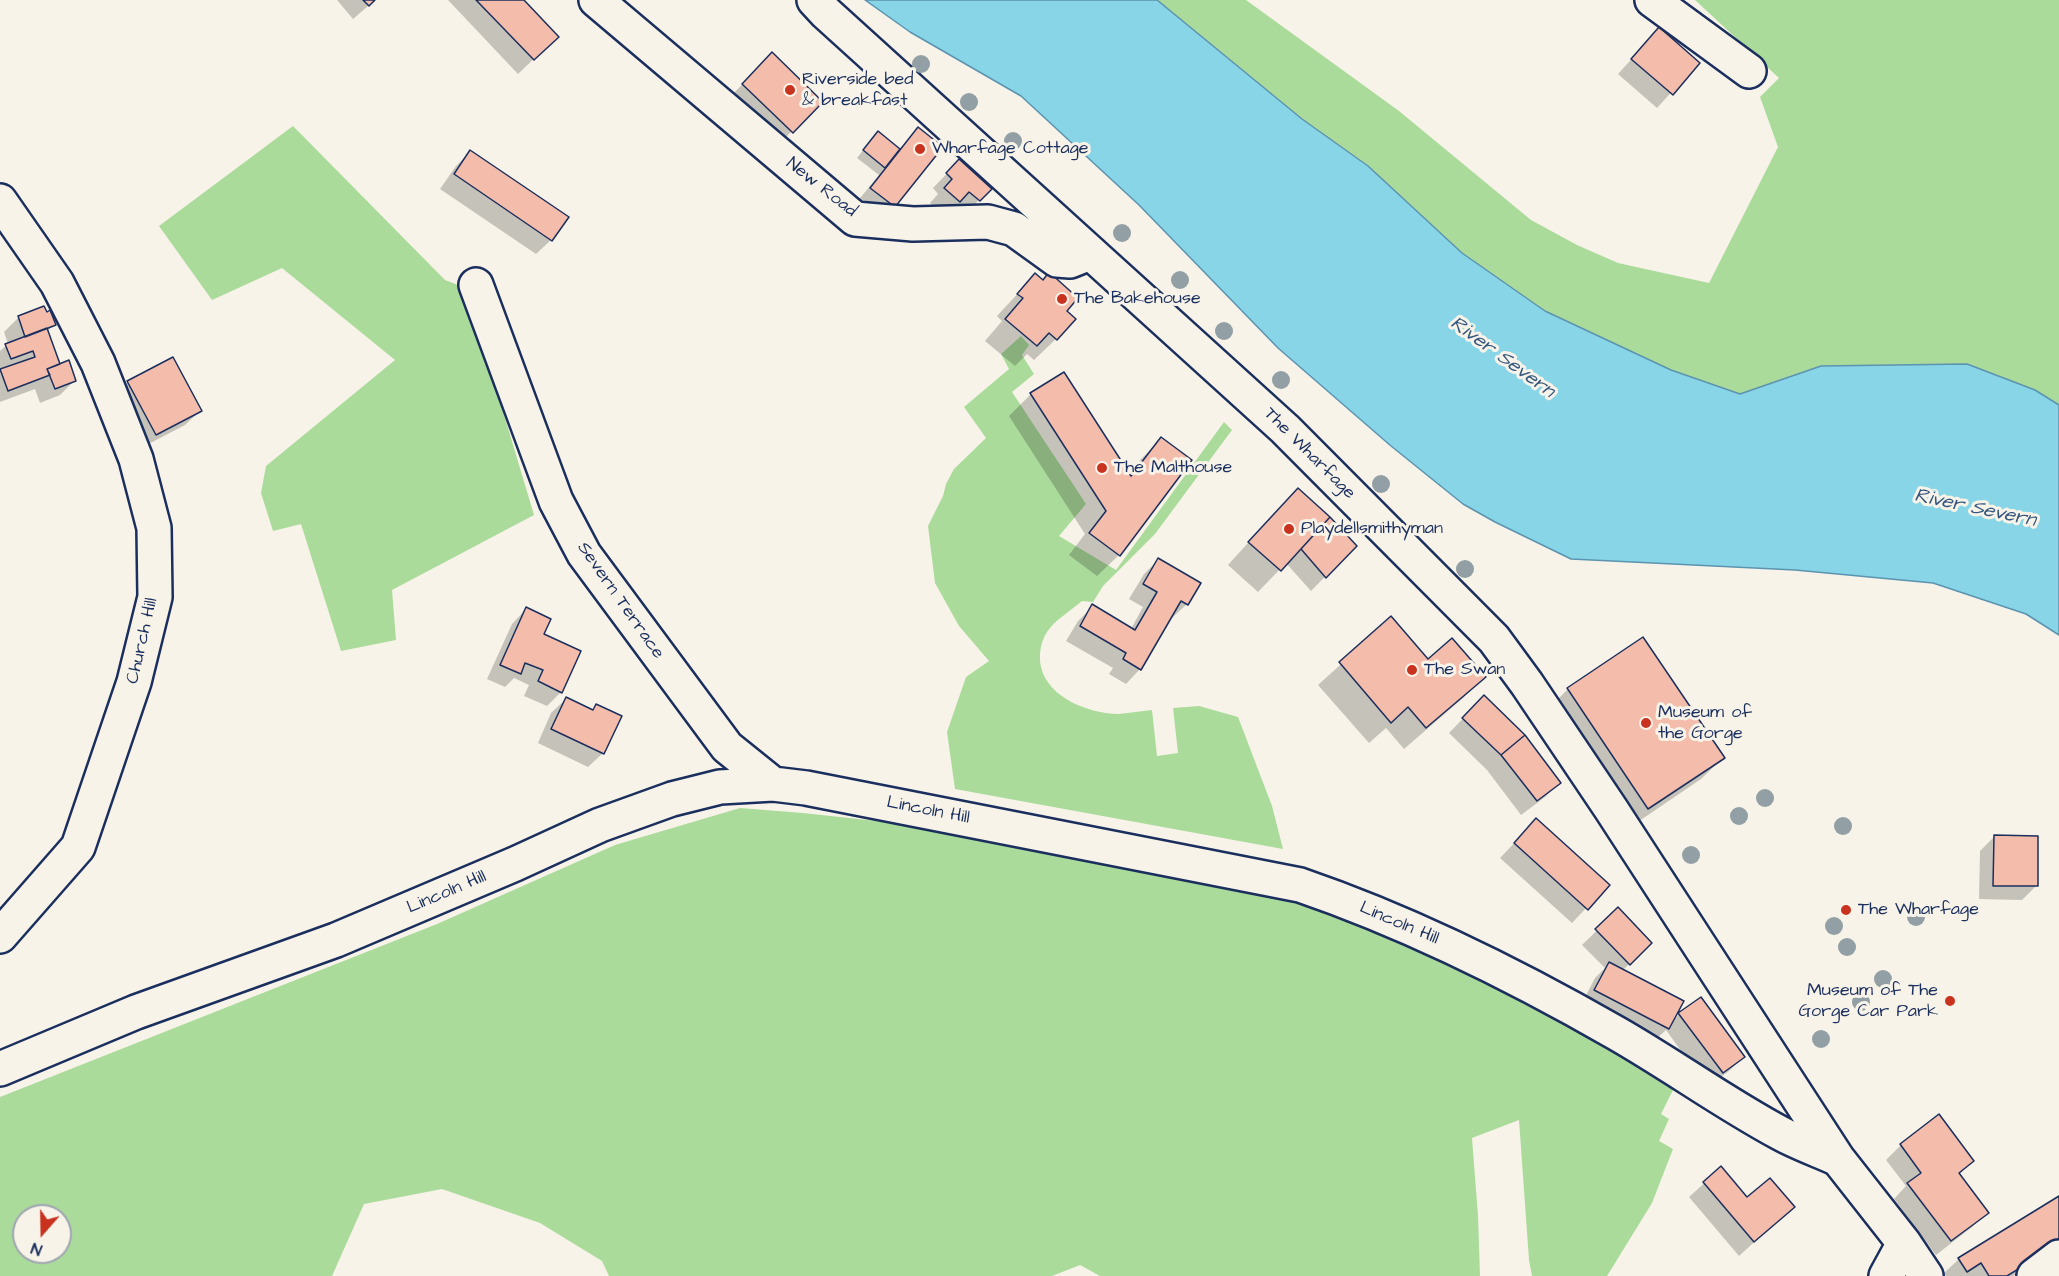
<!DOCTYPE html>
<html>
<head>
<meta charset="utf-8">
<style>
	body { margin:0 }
	#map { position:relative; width:2059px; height:1276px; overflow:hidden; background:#f7f3e8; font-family:"Architects Daughter",sans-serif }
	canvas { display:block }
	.north { position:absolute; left:12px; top:1204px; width:60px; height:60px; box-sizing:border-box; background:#f7f3e8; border:2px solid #9fa5b1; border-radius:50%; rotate:200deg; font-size:16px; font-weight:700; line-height:24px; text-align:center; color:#1b2f5e }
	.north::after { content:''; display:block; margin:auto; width:21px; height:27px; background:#c8321e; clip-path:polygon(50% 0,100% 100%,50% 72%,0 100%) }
</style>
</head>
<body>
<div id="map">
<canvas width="2059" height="1276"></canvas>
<div class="north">N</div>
</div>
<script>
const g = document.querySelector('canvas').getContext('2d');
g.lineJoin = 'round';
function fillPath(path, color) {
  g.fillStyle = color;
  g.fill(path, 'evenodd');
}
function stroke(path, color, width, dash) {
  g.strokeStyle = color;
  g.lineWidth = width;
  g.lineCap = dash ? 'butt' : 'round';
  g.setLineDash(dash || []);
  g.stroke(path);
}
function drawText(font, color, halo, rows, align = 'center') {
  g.font = font + ' "Architects Daughter",sans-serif';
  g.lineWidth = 6;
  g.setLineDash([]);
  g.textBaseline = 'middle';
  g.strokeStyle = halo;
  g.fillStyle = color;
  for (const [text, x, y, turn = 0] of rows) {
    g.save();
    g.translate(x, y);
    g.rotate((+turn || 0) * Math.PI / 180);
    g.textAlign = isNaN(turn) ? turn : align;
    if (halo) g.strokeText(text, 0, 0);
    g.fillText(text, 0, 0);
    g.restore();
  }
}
fillPath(new Path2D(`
	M 1157,0 L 1246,0 L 1399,111 L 1531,220 L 1577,245 L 1618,263 L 1709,283 L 1778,147 L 1760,97 L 1779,78 L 1695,0 L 2059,0 L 2059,405 L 2035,390 L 1967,364 L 1890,366 L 1766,387 L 1740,394 L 1671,370 L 1545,311 L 1462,253 L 1368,166 L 1302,119 Z
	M 293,126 L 445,280 L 466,288 L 534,515 L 392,590 L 396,640 L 341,651 L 301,524 L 273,531 L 261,493 L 266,466 L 395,360 L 282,268 L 212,300 L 159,226 Z
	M 1021,336 L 1029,345 L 1022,355 L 1034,374 L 1012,392 L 1086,504 L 1059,536 L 1116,570 L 1224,422 L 1232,430 L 1155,534 L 1103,586 L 1093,602 L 1082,601 C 1072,610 1058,618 1050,628 C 1041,638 1038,655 1041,667 C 1048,698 1090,714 1119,714 C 1130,713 1141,711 1152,710 L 1157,756 L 1178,753 L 1173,708 L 1199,706 L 1238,717 L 1272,806 L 1283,849 L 955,789 L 947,732 L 966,677 L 989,661 L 959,626 L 935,583 L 928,526 L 943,496 L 946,484 L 954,469 L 986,438 L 964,407 L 1009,369 L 1001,354 Z
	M 740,808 L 803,813 L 987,833 L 1331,902 L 1462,960 L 1676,1084 L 1661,1114 L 1669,1119 L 1659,1141 L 1673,1149 L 1652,1203 L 1607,1276 L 1532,1276 L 1529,1260 L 1519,1120 L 1472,1138 L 1478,1216 L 1480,1276 L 1100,1276 L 1080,1265 L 1052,1276 L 609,1276 L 602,1261 L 540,1223 L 442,1189 L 364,1204 L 332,1276 L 0,1276 L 0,1097 L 437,924 L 615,845 ZM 24,1216 L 60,1216 L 60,1252 L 24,1252 Z`), '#abdb9b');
const water = new Path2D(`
	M 865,0 L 1157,0 L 1302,119 L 1368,166 L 1462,253 L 1545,311 L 1671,370 L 1740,394 L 1821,366 L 1967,364 L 2035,390 L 2059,405 L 2059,635 L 2026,614 L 1933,583 L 1795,570 L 1571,559 L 1495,522 L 1463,504 L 1391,446 L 1278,348 L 1139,205 L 1021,96 L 910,32 Z`);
fillPath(water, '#87d5e6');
stroke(water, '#5c93b0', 1.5);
fillPath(new Path2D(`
	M 337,0 L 375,0 L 353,19 Z
	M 448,0 L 522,0 L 542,51 L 518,74 Z
	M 1659,29 L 1698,63 L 1657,108 L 1618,74 Z
	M 772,54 L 821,102 L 777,146 L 728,99 Z
	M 918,129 L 894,206 L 856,203 L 879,175 L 857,158 L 871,140 L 899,150 Z
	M 470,152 L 551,240 L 536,254 L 440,189 L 456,166 Z
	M 959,161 L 989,189 L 965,215 L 954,205 L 944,215 L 930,203 L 938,194 L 933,188 Z
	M 1035,275 L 1042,281 L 1065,312 L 1056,339 L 1034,360 L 1027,354 L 1015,366 L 985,341 L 1002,321 L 997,316 Z
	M 43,308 L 54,325 L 46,332 L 59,366 L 75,380 L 60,395 L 40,403 L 35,389 L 0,402 L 0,351 L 8,344 L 4,332 L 18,318 Z
	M 1064,374 L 1129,475 L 1140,460 L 1161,439 L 1119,555 L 1097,576 L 1069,555 L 1085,534 L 1009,416 L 1031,394 Z
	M 128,382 L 200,411 L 185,425 L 141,448 L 114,397 Z
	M 1277,511 L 1324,521 L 1355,546 L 1311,591 L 1286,563 L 1258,592 L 1228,565 Z
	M 1158,560 L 1187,604 L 1172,618 L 1170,617 L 1140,669 L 1126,684 L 1109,674 L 1113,668 L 1066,641 L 1078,621 L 1093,606 L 1131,629 L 1143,607 L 1129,599 L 1144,574 Z
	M 526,609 L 542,635 L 561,692 L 547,706 L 524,696 L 529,685 L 514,678 L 505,687 L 487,679 L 512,624 Z
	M 1391,619 L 1428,661 L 1484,677 L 1463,698 L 1404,749 L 1386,728 L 1369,743 L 1318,685 Z
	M 1642,639 L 1723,758 L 1701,779 L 1626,830 L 1546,711 L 1568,689 Z
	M 1484,697 L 1559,783 L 1545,797 L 1521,815 L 1487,770 L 1449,733 Z
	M 566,699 L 591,711 L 597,706 L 603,753 L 588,767 L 538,743 L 551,713 Z
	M 1522,835 L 1608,885 L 1572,923 L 1500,858 Z
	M 1994,837 L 2037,885 L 2022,900 L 1979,899 L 1980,851 Z
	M 1618,910 L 1650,943 L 1622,971 L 1672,1022 L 1679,1014 L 1743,1057 L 1729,1071 L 1707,1087 L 1666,1030 L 1653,1042 L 1581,1005 L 1595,978 L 1605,968 L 1582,945 Z
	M 1939,1116 L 1972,1161 L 1959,1175 L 1987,1213 L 1972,1227 L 1936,1255 L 1894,1199 L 1906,1186 L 1886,1160 L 1901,1145 Z
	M 1721,1168 L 1747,1199 L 1793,1207 L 1739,1256 L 1689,1197 Z
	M 2059,1197 L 2059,1248 L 2013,1276 L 1946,1276 L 1944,1273 L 1959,1259 Z`), '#0003');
const building = new Path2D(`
	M 363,0 L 375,0 L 369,6 Z
	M 476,0 L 524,0 L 559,37 L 534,60 Z
	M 1659,27 L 1700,63 L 1673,95 L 1631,59 Z
	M 772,52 L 823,102 L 793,133 L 742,84 Z
	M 918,127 L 943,147 L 895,207 L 870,188 Z
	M 878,131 L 900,149 L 885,168 L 863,150 Z
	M 470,150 L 569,217 L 552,241 L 454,174 Z
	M 959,159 L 992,189 L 980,201 L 969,192 L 960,202 L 944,188 L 952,179 L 946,173 Z
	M 1049,272 L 1078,298 L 1067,311 L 1076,319 L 1057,340 L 1049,333 L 1037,346 L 1005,319 L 1023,298 L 1017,294 L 1035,273 L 1043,280 Z
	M 44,306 L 47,312 L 50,310 L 56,325 L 25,337 L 18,316 Z
	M 47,328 L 60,364 L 47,369 L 50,375 L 8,391 L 0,369 L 35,357 L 33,351 L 11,359 L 5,344 Z
	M 173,357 L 202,411 L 156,435 L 127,381 Z
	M 69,360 L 76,381 L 55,389 L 47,369 Z
	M 1064,372 L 1131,476 L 1161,437 L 1192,460 L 1120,556 L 1089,533 L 1106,511 L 1030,393 Z
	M 1298,488 L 1330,517 L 1281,571 L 1248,542 Z
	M 1330,517 L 1357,546 L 1326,578 L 1301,549 Z
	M 1158,558 L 1201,583 L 1188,605 L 1181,601 L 1141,670 L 1123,659 L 1126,653 L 1080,626 L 1092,604 L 1135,630 L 1157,592 L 1143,584 Z
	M 526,607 L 551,619 L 544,634 L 581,651 L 562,693 L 538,681 L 543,670 L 525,663 L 521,674 L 500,665 Z
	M 1391,616 L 1428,659 L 1452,638 L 1486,677 L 1426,728 L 1408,707 L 1391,723 L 1339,662 Z
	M 1643,637 L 1725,758 L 1648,809 L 1567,688 Z
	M 1484,695 L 1525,735 L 1501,755 L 1462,718 Z
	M 566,697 L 593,710 L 596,704 L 622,716 L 604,754 L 551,729 Z
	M 1525,735 L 1561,783 L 1537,801 L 1501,755 Z
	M 1536,818 L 1610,885 L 1588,910 L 1514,843 Z
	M 1994,835 L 2038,836 L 2038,886 L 1993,886 Z
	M 1618,907 L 1652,943 L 1630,965 L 1595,929 Z
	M 1609,962 L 1684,1001 L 1669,1029 L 1594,990 Z
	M 1701,997 L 1745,1057 L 1723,1073 L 1678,1013 Z
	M 1939,1114 L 1974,1161 L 1959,1173 L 1989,1213 L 1951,1241 L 1907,1183 L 1921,1173 L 1900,1144 Z
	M 1721,1166 L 1747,1197 L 1770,1178 L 1795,1207 L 1754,1242 L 1703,1182 Z
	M 2059,1196 L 2059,1244 L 2007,1276 L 1989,1276 L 1981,1263 L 1967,1272 L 1958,1258 Z`);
fillPath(building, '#f4bcaa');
stroke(building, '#1b2f5e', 1.5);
const minor = new Path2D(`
	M 596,0 L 855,219 L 913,224 L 988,222 L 1014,229 L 1057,260 L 1070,261 L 1090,253
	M 814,0 L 826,13 L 1285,429 L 1494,639 L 1527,684 L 1611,809 L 1838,1159 L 1904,1243 L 1926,1276
	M 1652,0 L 1749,71
	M 0,201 L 57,283 L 98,363 L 136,459 L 154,528 L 155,597 L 134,682 L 78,847 L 0,936
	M 476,285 L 556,501 L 584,554 L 727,747 L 773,784
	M 0,1069 L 136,1012 L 336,940 L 515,864 L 600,825 L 672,799 L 720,787 L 773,784 L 806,788 L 1300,885 C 1411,923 1515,975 1616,1033 C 1672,1065 1724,1103 1780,1133 C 1798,1143 1818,1150 1838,1159
	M 1886,1276 L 1904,1243
	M 2034,1276 L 2059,1257`);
stroke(minor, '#1b2f5e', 38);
stroke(minor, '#f7f3e8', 33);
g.fillStyle = '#929fa4';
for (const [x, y] of [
	[921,64],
	[969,102],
	[1013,141],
	[1122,233],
	[1180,280],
	[1224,331],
	[1281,380],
	[1381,484],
	[1465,569],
	[1765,798],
	[1739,816],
	[1843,826],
	[1691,855],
	[1916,917],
	[1834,926],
	[1847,947],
	[1883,979],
	[1861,1002],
	[1821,1039]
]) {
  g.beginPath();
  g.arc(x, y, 9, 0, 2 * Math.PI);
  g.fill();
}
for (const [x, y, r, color] of [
	[790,90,6,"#c8321e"],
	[920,149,6,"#c8321e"],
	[1062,299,6,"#c8321e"],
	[1102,468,6,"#c8321e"],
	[1289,529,6,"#c8321e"],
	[1412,670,6,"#c8321e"],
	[1646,723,6,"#c8321e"],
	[1846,910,6,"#c8321e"],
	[1950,1001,6,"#c8321e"]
]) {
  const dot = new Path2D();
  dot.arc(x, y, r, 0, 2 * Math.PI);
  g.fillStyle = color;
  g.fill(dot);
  stroke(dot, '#f7f3e8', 2);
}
drawText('18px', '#1b2f5e', '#f7f3e8', [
	["Riverside bed",802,80],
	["& breakfast",802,101],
	["Wharfage Cottage",932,149],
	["The Bakehouse",1074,299],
	["The Malthouse",1114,468],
	["Playdellsmithyman",1301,529],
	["The Swan",1424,670],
	["Museum of",1658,713],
	["the Gorge",1658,734],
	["The Wharfage",1858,910],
	["Museum of The",1938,991,"right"],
	["Gorge Car Park",1938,1012,"right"]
], 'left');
drawText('18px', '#1b2f5e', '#f7f3e8', [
	["New Road",821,188,38],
	["The Wharfage",1309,454,45],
	["Severn Terrace",620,601,55],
	["Church Hill",143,641,-77],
	["Lincoln Hill",928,811,11],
	["Lincoln Hill",447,893,-23],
	["Lincoln Hill",1399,924,23]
]);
drawText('italic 20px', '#365880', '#f7f3e8', [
	["River Severn",1502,358,36],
	["River Severn",1975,509,12]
]);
</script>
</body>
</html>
